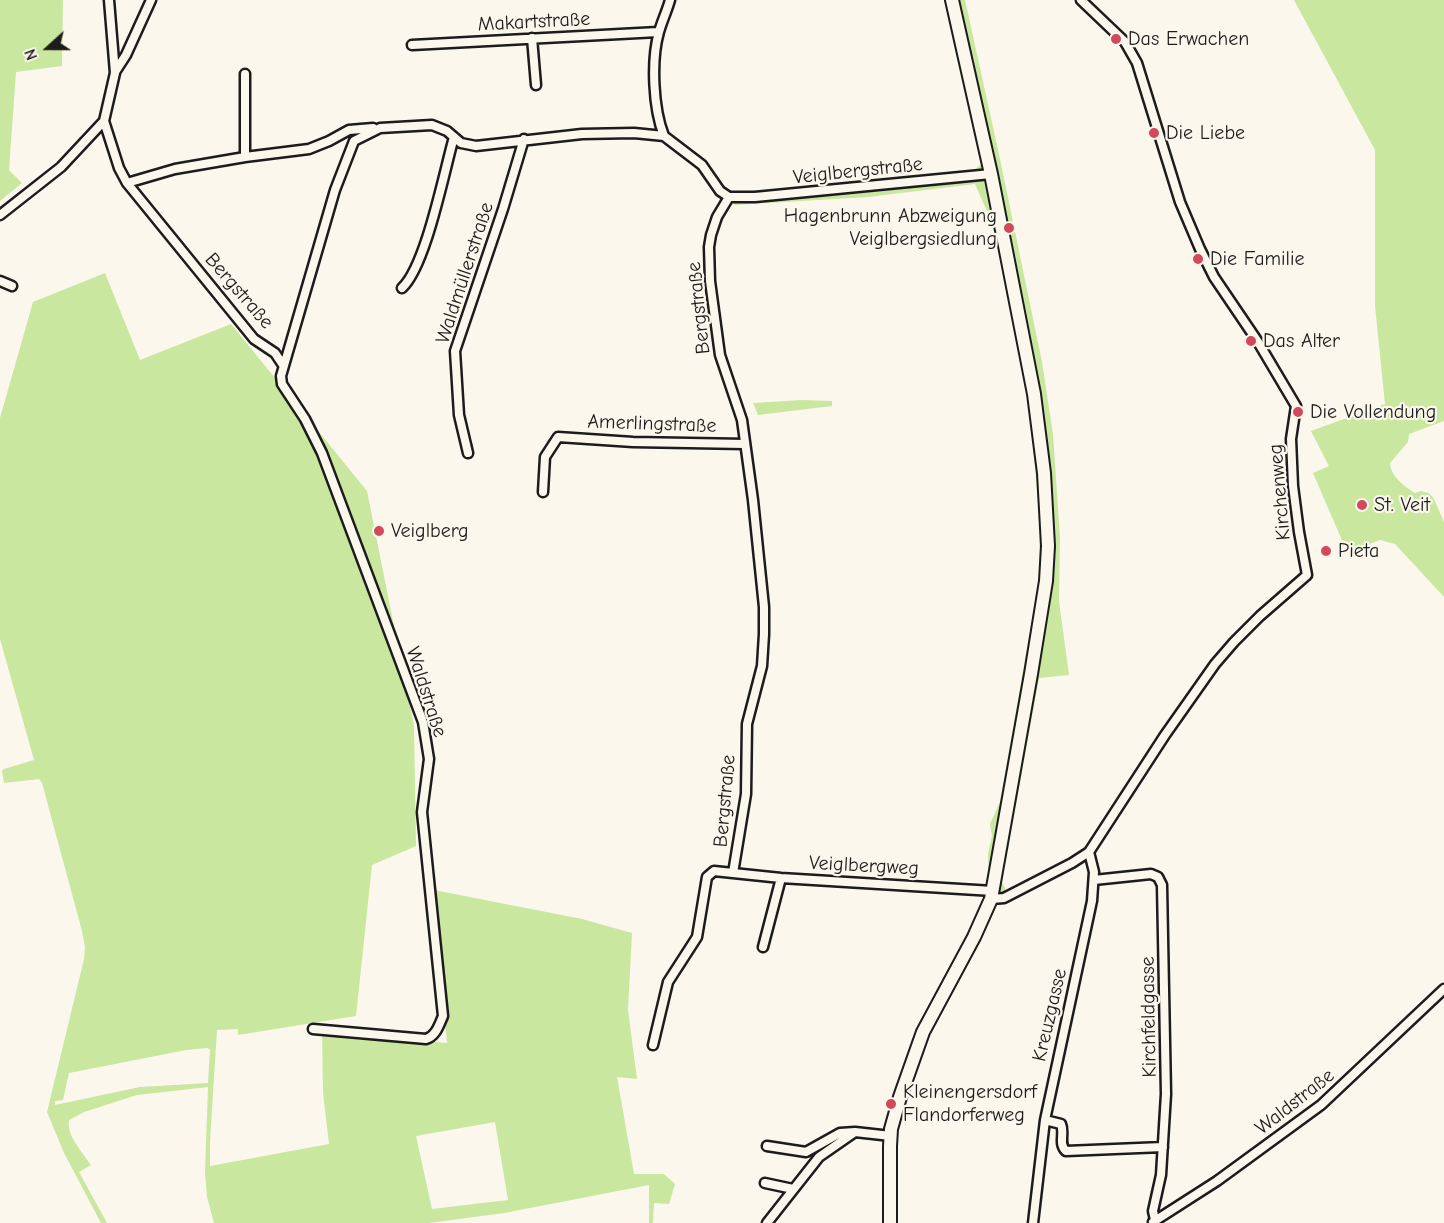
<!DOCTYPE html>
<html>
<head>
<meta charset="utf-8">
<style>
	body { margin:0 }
	#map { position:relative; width:1444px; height:1223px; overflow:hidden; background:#fbf7ec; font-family:"Comic Neue",sans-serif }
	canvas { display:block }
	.north { position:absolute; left:18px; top:18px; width:60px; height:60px; -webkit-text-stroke:4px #fbf7ec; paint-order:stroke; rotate:249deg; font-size:16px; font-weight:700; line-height:24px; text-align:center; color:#1c1c1c }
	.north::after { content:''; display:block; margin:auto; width:21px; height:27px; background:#1c1c1c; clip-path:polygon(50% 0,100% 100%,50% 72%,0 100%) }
</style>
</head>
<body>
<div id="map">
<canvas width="1444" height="1223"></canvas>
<div class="north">N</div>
</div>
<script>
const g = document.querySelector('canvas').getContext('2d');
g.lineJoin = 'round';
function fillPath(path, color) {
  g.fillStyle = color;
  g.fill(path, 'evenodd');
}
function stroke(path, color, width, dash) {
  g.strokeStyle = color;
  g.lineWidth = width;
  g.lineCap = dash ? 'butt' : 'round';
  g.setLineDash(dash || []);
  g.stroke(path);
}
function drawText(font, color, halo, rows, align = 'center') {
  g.font = font + ' "Comic Neue",sans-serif';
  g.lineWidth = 4.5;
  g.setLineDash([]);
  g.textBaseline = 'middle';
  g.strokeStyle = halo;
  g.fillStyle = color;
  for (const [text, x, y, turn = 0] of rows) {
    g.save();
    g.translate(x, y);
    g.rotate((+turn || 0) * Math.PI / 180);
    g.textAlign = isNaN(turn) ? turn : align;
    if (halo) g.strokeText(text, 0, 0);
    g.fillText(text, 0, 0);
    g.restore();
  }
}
fillPath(new Path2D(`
	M 0,0 L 63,0 L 62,66 L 16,72 L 9,170 L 22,183 L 0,201 Z
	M 945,0 L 965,0 L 1000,159 L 1042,362 L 1053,434 L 1060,537 L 1059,601 L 1069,675 L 1039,678 L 1002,882 L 1007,892 L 984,892 L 985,886 L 989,883 L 988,853 L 992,836 L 990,824 L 1000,802 L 1039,580 L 1040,525 L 1030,411 L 996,240 L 992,223 L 975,184 L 868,197 L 734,205 L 735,192 L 818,186 L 975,170 L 981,164 Z
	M 1294,0 L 1444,0 L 1444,421 L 1409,434 L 1408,442 L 1390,463 C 1391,477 1404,486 1415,493 L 1421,491 L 1429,493 L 1434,499 L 1444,522 L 1444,597 L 1395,544 L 1380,540 L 1347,552 L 1313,473 L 1329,466 L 1311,431 L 1385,404 L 1375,306 L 1375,150 Z
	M 105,273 L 140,360 L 231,324 L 367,491 L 414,726 L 416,846 L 372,865 L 356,1016 L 238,1035 L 238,1029 L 217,1030 L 210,1142 L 210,1166 L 329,1144 L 323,1093 L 322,1033 L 447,1043 L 434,890 L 582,919 L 632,933 L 628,1010 L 637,1079 L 617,1077 L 634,1174 L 664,1174 L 675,1184 L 669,1204 L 654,1203 L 653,1223 L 649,1223 L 649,1185 L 504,1213 L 429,1223 L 214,1223 L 207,1197 L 205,1172 L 208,1087 L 137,1095 L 84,1112 L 69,1120 C 66,1135 83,1153 91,1165 L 79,1172 L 107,1223 L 101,1223 L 64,1153 L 47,1112 L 84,959 L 85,947 L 82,931 L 42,783 L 39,779 L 4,783 L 2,771 L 4,769 L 34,760 L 0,639 L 0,418 L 33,302 ZM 208,1048 L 210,1050 L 208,1083 L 140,1087 L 55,1105 L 55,1101 L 63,1100 L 69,1073 L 186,1050 ZM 495,1122 L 508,1200 L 432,1209 L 416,1136 Z
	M 802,400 L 832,401 L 832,406 L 758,415 L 753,403 Z`), '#c9e79f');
const street = new Path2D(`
	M 532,38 L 536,85
	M 412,45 L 658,32
	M 115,72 L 126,55 L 151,0
	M 104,121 L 119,168 L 127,183 L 254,339 L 275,353 L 283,365
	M 664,136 C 653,108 651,60 659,32 C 662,21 667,11 670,0
	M 245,157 L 245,74
	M 127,183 L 175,169 L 245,157 L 309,149 L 329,141 L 349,130 L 373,128
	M 729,197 L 755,197 L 991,174
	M 0,215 L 61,167 L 104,121 L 115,73 L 109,0
	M 0,281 L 12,286
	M 402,288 C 426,266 444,172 454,137
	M 468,453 L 459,415 L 455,351 L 503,209 L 524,139
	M 543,492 L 545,457 L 558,437 L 633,442 L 745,444
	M 733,873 L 781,878 L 993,891
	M 1094,880 L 1151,874 L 1158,877 L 1162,885 L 1166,1094 L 1161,1175 L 1153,1211 L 1155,1220
	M 991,899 L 1004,898 L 1072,863 L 1089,852 L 1165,735 L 1215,664 L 1234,642 L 1260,616 L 1307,575 L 1299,532 L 1293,486 L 1291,439 L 1296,406 L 1258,342 L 1214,277 L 1200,249 L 1180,202 L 1137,63 L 1125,42 L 1081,0
	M 763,947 L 781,878
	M 313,1029 L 426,1039 C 436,1036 439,1025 443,1016 L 422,812 L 429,759 L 423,722 L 322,453 L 305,419 L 282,384 L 281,376 L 335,190 L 354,141 L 380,128 L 432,125 L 447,131 L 461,143 L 476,146 L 582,134 L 634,133 L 664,136 L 702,165 L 720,191 L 729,197
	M 653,1045 L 668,982 L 697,937 L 707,877 L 714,871 L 733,873 L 746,794 L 747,724 L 762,666 L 764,634 L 764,607 L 753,500 L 742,420 L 720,355 L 710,281 L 709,247 L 711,235 L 717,217 L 729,197
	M 1045,1120 L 1061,1124 C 1065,1133 1058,1144 1066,1151 L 1163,1147
	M 767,1146 L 806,1152 L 840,1133 L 855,1132
	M 765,1183 L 793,1189
	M 1153,1222 L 1217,1181 L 1321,1105 L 1444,989
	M 767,1223 L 819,1157 L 855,1132 L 891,1136
	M 1033,1223 L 1045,1120 L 1092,901 L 1094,872 L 1089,852`);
const secondary = new Path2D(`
	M 890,1223 L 890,1146 L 891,1129 L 900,1097 L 923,1032 L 974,937 L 991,899 L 1031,674 L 1046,581 L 1048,546 L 1044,473 L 1034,394 L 991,174 L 952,0`);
stroke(street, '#1c1c1c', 13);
stroke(secondary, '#1c1c1c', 16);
stroke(street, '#fbf7ec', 8);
stroke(secondary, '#fbf7ec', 12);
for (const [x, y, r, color] of [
	[1116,39,6,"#d1495b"],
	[1154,133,6,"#d1495b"],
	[1009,228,6,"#d1495b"],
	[1198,259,6,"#d1495b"],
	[1251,341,6,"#d1495b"],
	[1298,412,6,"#d1495b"],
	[1362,505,6,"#d1495b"],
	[379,531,6,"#d1495b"],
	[1326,551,6,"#d1495b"],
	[891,1104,6,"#d1495b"]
]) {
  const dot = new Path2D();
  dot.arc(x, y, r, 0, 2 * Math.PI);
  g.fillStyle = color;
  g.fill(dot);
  stroke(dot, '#fbf7ec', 2);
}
drawText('20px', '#1c1c1c', '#fbf7ec', [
	["Makartstraße",534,22,-3],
	["Veiglbergstraße",858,171,-6],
	["Waldmüllerstraße",465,273,-72],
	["Bergstraße",239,291,49],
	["Bergstraße",699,308,-96],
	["Amerlingstraße",652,424,2],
	["Kirchenweg",1280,492,-95],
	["Waldstraße",426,692,72],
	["Bergstraße",725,801,-85],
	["Veiglbergweg",864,866,3],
	["Kreuzgasse",1050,1015,-77],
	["Kirchfeldgasse",1149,1017,-91],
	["Waldstraße",1295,1102,-38]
]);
drawText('20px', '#1c1c1c', '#fbf7ec', [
	["Das Erwachen",1128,39],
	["Die Liebe",1166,133],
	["Hagenbrunn Abzweigung",997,216,"right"],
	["Veiglbergsiedlung",997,239,"right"],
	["Die Familie",1210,259],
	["Das Alter",1263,341],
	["Die Vollendung",1310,412],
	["St. Veit",1374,505],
	["Veiglberg",391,531],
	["Pieta",1338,551],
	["Kleinengersdorf",903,1092],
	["Flandorferweg",903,1115]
], 'left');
</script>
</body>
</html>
